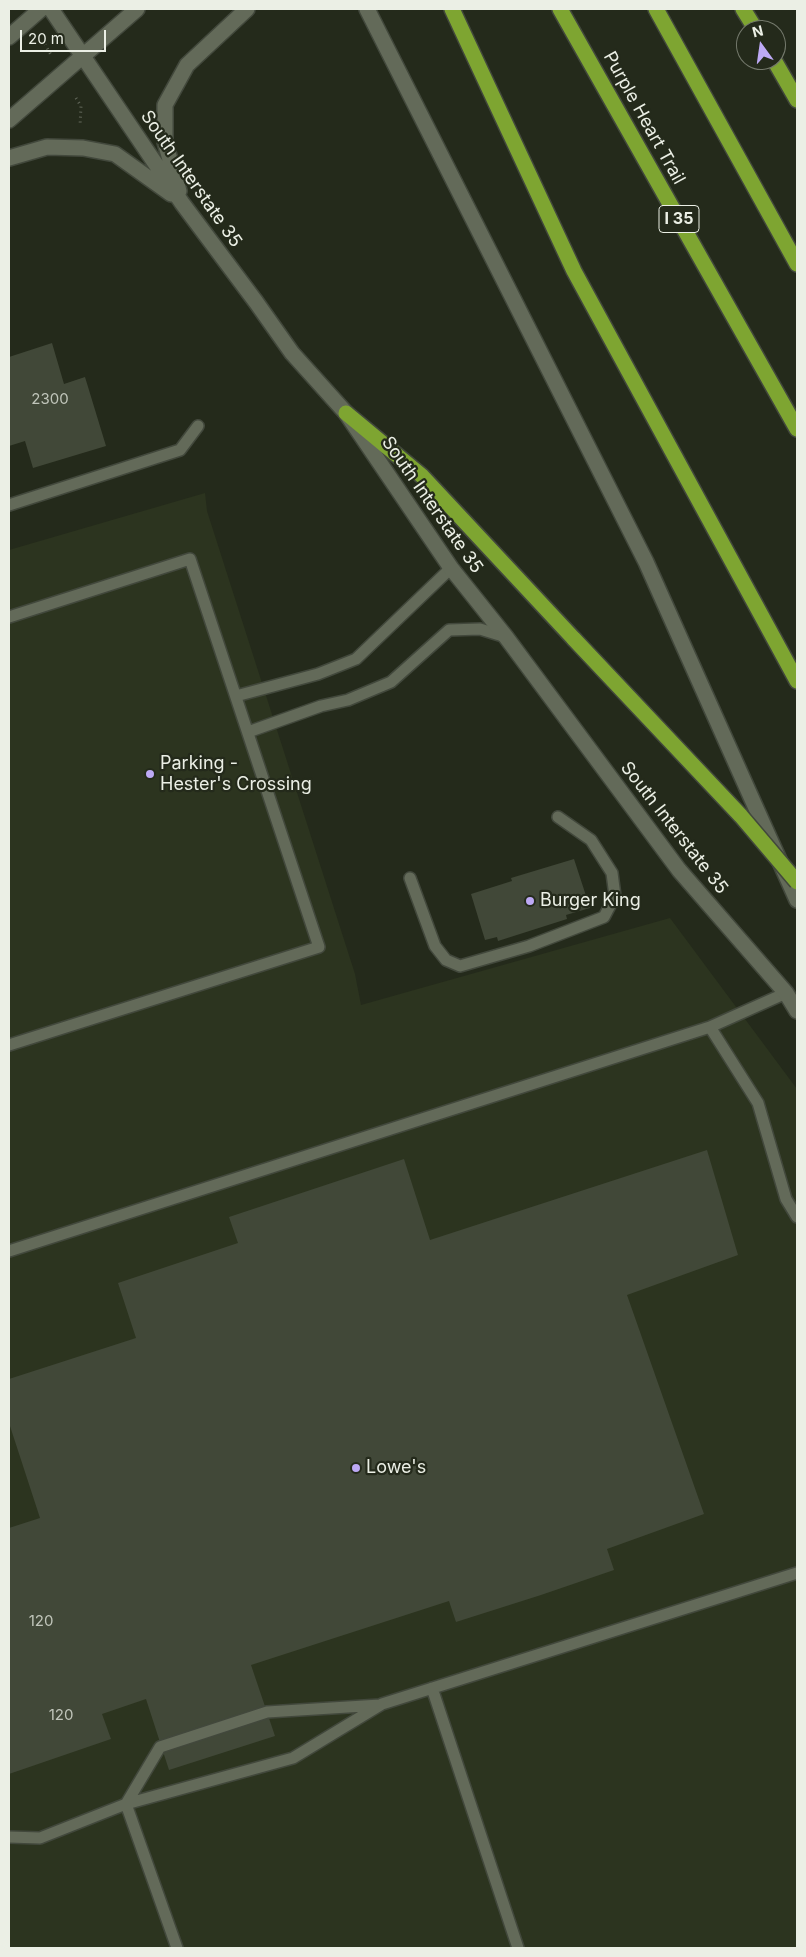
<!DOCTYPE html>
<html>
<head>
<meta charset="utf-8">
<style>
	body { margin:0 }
	#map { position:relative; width:806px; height:1957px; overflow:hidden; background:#242a1b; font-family:Inter,sans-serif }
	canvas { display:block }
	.frame { position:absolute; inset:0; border:10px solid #ebefe5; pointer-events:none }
	.north { position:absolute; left:736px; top:20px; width:50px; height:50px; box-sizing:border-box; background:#242a1b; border:1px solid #74796c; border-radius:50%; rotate:346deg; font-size:14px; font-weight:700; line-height:20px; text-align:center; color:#ebefe5 }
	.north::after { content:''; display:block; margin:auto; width:18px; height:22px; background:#bda9f5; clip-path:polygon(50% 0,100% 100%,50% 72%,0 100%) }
	.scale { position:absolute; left:20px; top:30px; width:86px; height:22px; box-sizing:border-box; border:2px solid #ebefe5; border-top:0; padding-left:6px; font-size:15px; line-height:18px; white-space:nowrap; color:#ebefe5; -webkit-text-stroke:4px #242a1b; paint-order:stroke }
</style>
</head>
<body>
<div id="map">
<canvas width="806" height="1957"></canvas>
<div class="frame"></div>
<div class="north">N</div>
<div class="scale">20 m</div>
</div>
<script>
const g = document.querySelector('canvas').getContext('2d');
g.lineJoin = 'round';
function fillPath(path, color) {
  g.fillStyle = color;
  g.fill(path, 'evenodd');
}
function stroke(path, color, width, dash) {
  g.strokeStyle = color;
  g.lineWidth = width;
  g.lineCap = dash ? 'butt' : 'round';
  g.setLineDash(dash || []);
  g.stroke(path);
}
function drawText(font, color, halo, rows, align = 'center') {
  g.font = font + ' Inter,sans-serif';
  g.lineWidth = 4.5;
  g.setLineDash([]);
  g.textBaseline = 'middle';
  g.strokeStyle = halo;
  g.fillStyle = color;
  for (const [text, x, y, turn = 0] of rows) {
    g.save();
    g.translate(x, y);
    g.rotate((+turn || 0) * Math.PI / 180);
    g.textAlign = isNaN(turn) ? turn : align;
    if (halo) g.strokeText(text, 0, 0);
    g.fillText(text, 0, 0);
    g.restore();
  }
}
fillPath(new Path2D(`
	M 205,493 L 207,511 L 355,974 L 361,1005 L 670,918 L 797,1089 L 797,1948 L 9,1948 L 9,550 Z`), '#2c341f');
fillPath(new Path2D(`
	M 52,343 L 64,384 L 85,377 L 106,446 L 33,468 L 25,441 L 9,446 L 9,357 Z
	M 574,859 L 590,908 L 566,915 L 567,919 L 498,941 L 497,937 L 485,940 L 471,894 L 512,881 L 511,878 Z
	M 707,1150 L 738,1255 L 627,1295 L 704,1514 L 607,1549 L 614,1570 L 541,1595 L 456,1622 L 449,1601 L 251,1665 L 275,1736 L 169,1770 L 146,1699 L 102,1714 L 111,1739 L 9,1774 L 9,1528 L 40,1518 L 9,1423 L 9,1379 L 136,1338 L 118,1283 L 238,1243 L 229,1217 L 404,1159 L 430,1240 Z`), '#414838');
const lane = new Path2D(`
	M 9,505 L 180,450 L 198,426
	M 9,617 L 190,559 L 319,947 L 9,1045
	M 236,696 L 318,674 L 356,659 L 451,568
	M 248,732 L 321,706 L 348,700 L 391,682 L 449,630 L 480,629 L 506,637
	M 410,878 L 435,946 L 446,960 L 460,966 L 529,946 L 604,917 L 615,896 L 612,873 L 591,840 L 558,817
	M 710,1027 L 758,1103 L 786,1199 L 797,1217
	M 9,1251 L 710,1027 L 786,993
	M 432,1688 L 518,1948
	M 9,1837 L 40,1838 L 126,1804 L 293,1758 L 382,1704 L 797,1573
	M 177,1948 L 126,1804 L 160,1747 L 267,1712 L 380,1705`);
const secondary = new Path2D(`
	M 51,9 L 182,203 L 256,302 L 292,353 L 346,413 L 451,568 L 506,637 L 679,870 L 786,993 L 797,1011
	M 367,9 L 646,562 L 797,900
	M 9,37 L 41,9
	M 9,120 L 137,9
	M 9,158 L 47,147 L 83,148 L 115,154 L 171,194
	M 179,191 L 165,142 L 165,105 L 187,65 L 247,9`);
const highway = new Path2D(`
	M 452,9 L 574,271 L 797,681
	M 560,9 L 797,429
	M 656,9 L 797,264
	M 743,9 L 756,30
	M 774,60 L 797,100
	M 346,413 L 422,476 L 574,639`);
stroke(lane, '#42483c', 14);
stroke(secondary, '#42483c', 18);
stroke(highway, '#42483c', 18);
stroke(new Path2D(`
	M 45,44 L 51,55
	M 76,98 L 81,106 L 80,126`), '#64695c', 3, [1, 4]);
stroke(lane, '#636a59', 11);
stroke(secondary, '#636a59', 15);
stroke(highway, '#7ea531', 15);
const highwayBridge = new Path2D(`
	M 574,639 L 741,816 L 797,882`);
stroke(highwayBridge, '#42483c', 18, []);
stroke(highwayBridge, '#7ea531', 15);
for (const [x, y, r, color] of [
	[150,774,5,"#bda9f5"],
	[530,901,5,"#bda9f5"],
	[356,1468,5,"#bda9f5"]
]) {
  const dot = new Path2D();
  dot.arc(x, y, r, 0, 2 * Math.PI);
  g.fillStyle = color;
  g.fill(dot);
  stroke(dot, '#242a1b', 2);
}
drawText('15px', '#c0c5ba', null, [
	["2300",50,399],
	["120",41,1621],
	["120",61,1715]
]);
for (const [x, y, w] of [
	[679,219,40]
]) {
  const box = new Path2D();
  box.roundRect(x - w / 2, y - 13.5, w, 27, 4);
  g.fillStyle = '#242a1b';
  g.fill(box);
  stroke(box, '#ebefe5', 1);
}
drawText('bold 16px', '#ebefe5', null, [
	["I 35",679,219]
]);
drawText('18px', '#ebefe5', '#242a1b', [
	["Purple Heart Trail",644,118,61],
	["South Interstate 35",191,179,55],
	["South Interstate 35",432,505,55],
	["South Interstate 35",674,828,52]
]);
drawText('18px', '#ebefe5', '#242a1b', [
	["Parking -",160,764],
	["Hester's Crossing",160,785],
	["Burger King",540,901],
	["Lowe's",366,1468]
], 'left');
</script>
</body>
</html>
